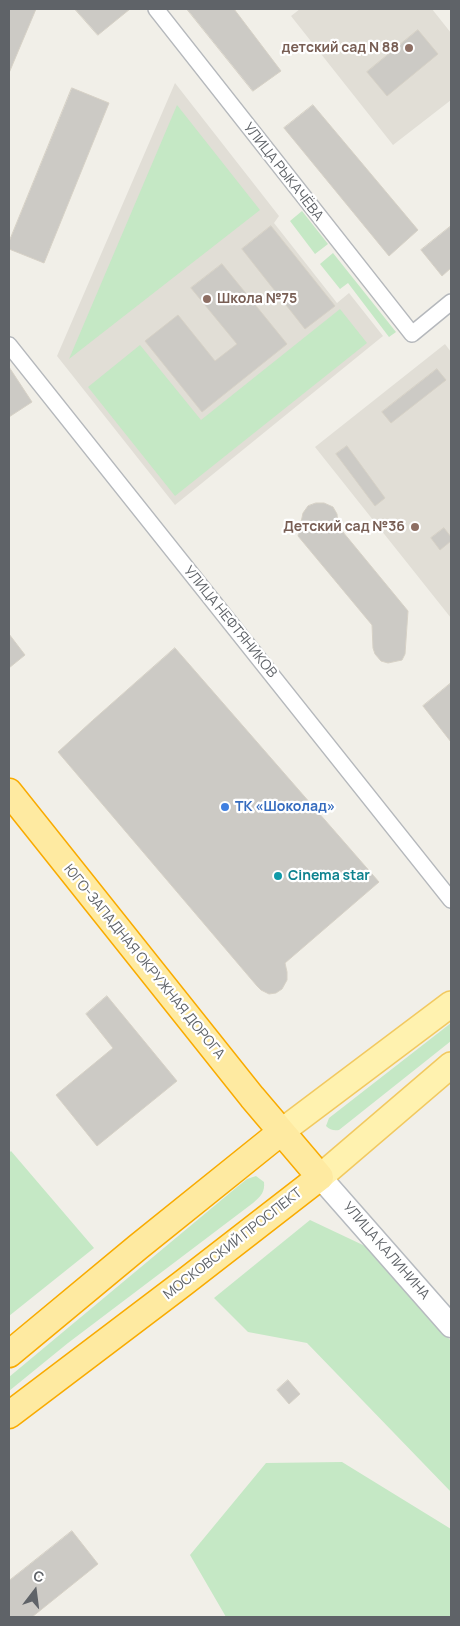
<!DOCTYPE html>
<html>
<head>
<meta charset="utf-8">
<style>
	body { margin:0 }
	#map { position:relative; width:460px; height:1626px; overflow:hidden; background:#f1efe8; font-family:Manrope,sans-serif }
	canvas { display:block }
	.frame { position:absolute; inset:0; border:10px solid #5f6368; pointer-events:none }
	.north { position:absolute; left:10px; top:1566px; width:50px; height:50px; -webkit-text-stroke:4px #fff; paint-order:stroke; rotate:15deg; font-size:14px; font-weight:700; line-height:20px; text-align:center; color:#5f6368 }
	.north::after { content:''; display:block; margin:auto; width:18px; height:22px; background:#5f6368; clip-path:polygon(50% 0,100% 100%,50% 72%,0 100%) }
</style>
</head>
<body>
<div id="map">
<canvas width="460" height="1626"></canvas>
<div class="frame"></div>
<div class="north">С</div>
</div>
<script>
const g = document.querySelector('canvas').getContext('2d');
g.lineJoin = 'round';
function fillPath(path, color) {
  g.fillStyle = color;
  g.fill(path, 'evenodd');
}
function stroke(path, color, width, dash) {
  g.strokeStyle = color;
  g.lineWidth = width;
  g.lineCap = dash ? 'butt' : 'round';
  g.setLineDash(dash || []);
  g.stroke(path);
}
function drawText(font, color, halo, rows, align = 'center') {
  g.font = font + ' Manrope,sans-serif';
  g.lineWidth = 4.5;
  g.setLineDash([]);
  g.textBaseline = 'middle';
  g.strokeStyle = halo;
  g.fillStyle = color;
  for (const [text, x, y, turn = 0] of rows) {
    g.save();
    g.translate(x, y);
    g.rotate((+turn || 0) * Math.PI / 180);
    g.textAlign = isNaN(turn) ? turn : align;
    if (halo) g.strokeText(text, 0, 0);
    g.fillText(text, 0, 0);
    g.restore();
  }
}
fillPath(new Path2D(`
	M 300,9 L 432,9 L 451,33 L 451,100 L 393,145 L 291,16 Z
	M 175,83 L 279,216 L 274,223 L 337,303 L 349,293 L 383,336 L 175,505 L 57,356 Z
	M 445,344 L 451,352 L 451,618 L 315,447 Z`), '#e1ded6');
fillPath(new Path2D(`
	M 177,105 L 260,210 L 69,359 Z
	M 302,211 L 328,244 L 315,254 L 290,221 Z
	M 333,253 L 396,332 L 389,337 L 348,283 L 340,289 L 320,264 Z
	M 340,309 L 367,343 L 175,496 L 88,387 L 140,345 L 201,420 Z
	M 451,1023 L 451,1041 L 339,1130 C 334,1131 330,1130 326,1126 L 329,1118 Z
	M 11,1151 L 94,1248 L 9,1316 L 9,1153 Z
	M 256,1176 L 264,1182 C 265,1192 261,1196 253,1203 L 68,1343 L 9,1391 L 9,1377 L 237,1187 L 247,1179 Z
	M 310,1220 L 365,1246 L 451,1341 L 451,1492 L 307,1343 L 248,1332 L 214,1298 Z
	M 342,1462 L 451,1529 L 451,1617 L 226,1617 L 190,1555 L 266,1463 Z`), '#c5e8c5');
const building = new Path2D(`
	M 9,9 L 36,9 L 9,73 Z
	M 75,9 L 130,9 L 98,35 Z
	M 187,9 L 234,9 L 281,71 L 253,91 Z
	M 418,30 L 438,54 L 387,96 L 367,72 Z
	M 72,88 L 109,103 L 44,263 L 9,249 L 9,242 Z
	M 313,105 L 418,230 L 389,256 L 284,128 Z
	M 271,226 L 335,306 L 305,329 L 242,249 Z
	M 451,226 L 451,268 L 442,276 L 421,250 Z
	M 222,264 L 287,344 L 202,412 L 145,341 L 178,315 L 215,361 L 237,344 L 191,288 Z
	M 9,367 L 32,402 L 9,417 Z
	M 437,369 L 446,380 L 391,423 L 382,412 Z
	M 347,446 L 385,498 L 375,506 L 336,454 Z
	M 316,503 L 324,503 L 333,507 L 337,514 L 338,526 L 408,611 L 405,654 L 402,660 L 388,663 L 381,661 L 375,654 L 373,648 L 372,625 L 298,536 L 303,513 L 308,506 Z
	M 444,528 L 451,537 L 451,541 L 440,550 L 431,538 Z
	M 9,634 L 25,655 L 9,668 Z
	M 175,648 L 379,882 L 285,963 L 287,972 L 287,980 L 282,989 L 276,993 L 269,994 L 261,990 L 257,986 L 58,752 L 92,721 Z
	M 451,683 L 451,742 L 423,706 Z
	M 107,996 L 177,1081 L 97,1146 L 56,1095 L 113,1048 L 86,1014 Z
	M 288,1380 L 300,1394 L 289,1404 L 277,1390 Z
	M 72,1531 L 98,1564 L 32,1617 L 9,1617 L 9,1581 Z`);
fillPath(building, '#cccac5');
stroke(building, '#d6d1c6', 1);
const minor = new Path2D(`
	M 156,9 L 412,334 L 451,302
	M 9,345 L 451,900`);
const secondary = new Path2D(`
	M 320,1177 L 451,1326`);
const primary = new Path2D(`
	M 281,1132 L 451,1004
	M 320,1177 L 451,1065`);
const trunk = new Path2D(`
	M 9,792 L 252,1097 L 320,1177 L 182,1284 L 9,1415
	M 9,1354 L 138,1247 L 281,1132`);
stroke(minor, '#b5b8bc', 18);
stroke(secondary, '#b6babf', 25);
stroke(primary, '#f2c960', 28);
stroke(trunk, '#f9ab00', 29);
stroke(minor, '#fff', 15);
stroke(secondary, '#fff', 22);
stroke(primary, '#fff2af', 25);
stroke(trunk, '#feeaa1', 26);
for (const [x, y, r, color] of [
	[409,48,5,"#8d6e63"],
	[207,299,5,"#8d6e63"],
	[415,527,5,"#8d6e63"],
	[225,807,5,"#3f7fe0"],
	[278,876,5,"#0f9aa8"]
]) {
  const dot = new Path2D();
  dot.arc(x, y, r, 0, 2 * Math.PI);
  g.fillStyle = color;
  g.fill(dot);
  stroke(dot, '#fff', 2);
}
drawText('bold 14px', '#785e54', '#fff', [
	["детский сад N 88",399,48],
	["Школа №75",217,299,"left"],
	["Детский сад №36",405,527]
], 'right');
drawText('14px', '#5f6368', '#fff', [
	["УЛИЦА РЫКАЧЁВА",283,172,52],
	["УЛИЦА НЕФТЯНИКОВ",230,622,51],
	["ЮГО-ЗАПАДНАЯ ОКРУЖНАЯ ДОРОГА",144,962,51],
	["МОСКОВСКИЙ ПРОСПЕКТ",233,1244,-38],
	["УЛИЦА КАЛИНИНА",386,1251,49]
]);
drawText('bold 14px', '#366cbe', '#fff', [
	["ТК «Шоколад»",235,807]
], 'left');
drawText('bold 14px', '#0d838f', '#fff', [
	["Cinema star",288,876]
], 'left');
</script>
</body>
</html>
